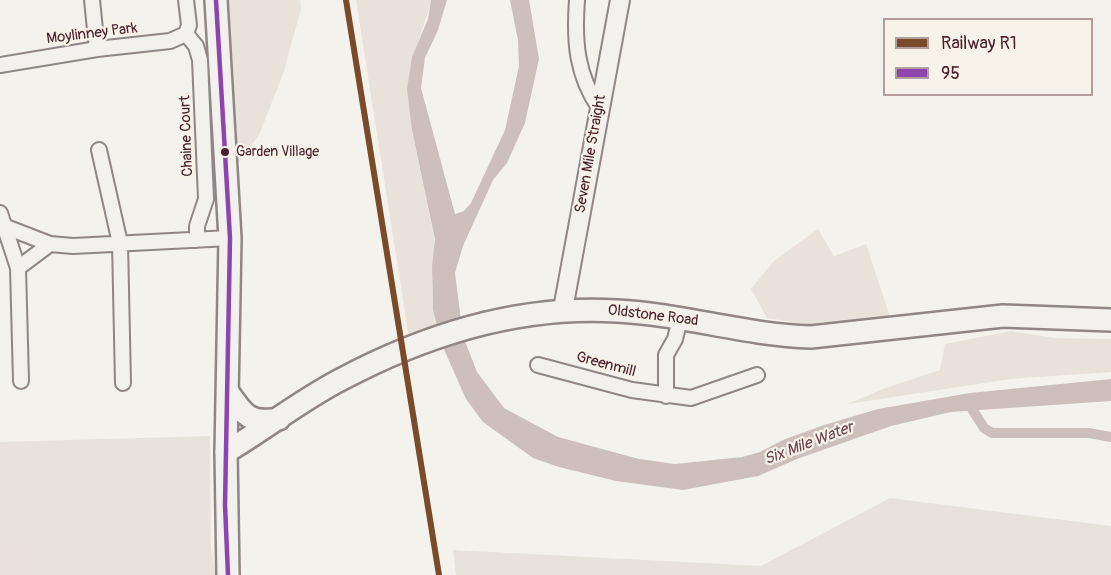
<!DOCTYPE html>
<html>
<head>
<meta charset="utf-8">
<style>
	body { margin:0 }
	#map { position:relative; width:1111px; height:575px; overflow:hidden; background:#f4f2ec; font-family:Pangolin,sans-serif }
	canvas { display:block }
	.legend { position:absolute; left:883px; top:18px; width:210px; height:78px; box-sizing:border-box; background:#f7f3e8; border:2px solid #b29e9c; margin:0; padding:8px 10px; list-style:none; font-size:18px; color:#4a1f2b }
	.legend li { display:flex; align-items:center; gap:12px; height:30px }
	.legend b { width:30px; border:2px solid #b29e9c }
</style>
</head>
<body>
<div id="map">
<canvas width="1111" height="575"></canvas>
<ul class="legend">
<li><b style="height:8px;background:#7a4b2a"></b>Railway R1</li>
<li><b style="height:8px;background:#8e44ad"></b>95</li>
</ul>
</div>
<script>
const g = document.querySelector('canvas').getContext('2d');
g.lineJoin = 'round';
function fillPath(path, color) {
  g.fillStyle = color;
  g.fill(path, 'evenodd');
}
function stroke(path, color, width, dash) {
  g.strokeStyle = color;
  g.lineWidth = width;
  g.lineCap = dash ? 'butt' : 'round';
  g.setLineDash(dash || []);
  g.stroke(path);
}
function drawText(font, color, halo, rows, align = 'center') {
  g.font = font + ' Pangolin,sans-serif';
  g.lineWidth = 4.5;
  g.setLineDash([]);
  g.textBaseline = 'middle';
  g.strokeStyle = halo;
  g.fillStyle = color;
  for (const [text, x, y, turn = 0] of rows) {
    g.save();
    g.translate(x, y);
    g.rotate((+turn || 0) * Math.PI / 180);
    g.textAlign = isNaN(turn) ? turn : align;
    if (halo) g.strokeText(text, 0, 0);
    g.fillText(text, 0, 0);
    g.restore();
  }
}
fillPath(new Path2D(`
	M 210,436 L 211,547 L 215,575 L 0,575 L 0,442 Z
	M 890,498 L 1111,526 L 1111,575 L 456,575 L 453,550 L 761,566 Z`), '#e7e2db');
fillPath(new Path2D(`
	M 228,0 L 300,0 L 301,9 L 283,74 L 259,135 L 238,163 Z
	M 356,0 L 432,0 L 417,45 L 412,130 L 435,243 L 432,283 L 433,310 L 437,326 L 409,338 Z
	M 818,229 L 834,256 L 866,244 L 890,317 L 819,326 L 767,318 L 751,289 L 774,261 Z
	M 1011,331 L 1054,338 L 1111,339 L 1111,372 L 1010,379 L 848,404 L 883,389 L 940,370 L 945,344 Z
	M 23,546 L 32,575 L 0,575 L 0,553 Z`), '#e8e2da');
fillPath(new Path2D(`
	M 431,0 L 447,0 L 438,30 L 425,58 L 421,88 L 455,214 L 464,211 L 471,203 L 505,130 L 519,66 L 518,40 L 510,0 L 529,0 L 539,59 L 525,123 L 507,163 L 493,180 L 463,246 L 455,273 L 463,336 L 477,372 L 504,408 L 558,437 L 639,459 L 675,464 L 742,457 L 760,452 L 783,440 L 824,425 L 878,409 L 970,393 L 1111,379 L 1111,401 L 951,412 L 891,426 L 797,459 L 758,476 L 683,490 L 616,481 L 559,467 L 533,458 L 483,422 L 466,399 L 442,345 L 433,310 L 432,266 L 435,240 L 412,130 L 407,89 L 412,57 L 428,19 Z`), '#cdc0bc');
stroke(new Path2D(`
	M 967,401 L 984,428 L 992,433 L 1089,433 L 1111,437`), '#cdc0bc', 10);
const minor = new Path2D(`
	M 92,0 L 97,49
	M 577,0 C 574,40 576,75 600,109
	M 186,34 L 196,46 L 200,60 L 206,199 L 197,226 L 197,240
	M 186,34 L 189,25 L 186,0
	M 0,65 L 97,49 L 170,41 L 186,34
	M 99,150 L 120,243 L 123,383
	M 0,213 L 18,268 L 21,381
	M 6,227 L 50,244 L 73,246 L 230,238
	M 18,268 L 50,244
	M 538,365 L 632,390 L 691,398 L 757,375
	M 666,396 L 666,355 L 675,339 L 680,319`);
const secondary = new Path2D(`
	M 563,309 L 620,0`);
const primary = new Path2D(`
	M 216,0 L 230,238 L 226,452`);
const trunk = new Path2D(`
	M 228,392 C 244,415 249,424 279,419
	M 228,575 L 226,452 C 265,429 301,400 342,379 C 427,334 519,305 617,311 C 682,314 745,335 811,337 L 1003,316 L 1111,320`);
stroke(minor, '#8f8685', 18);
stroke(secondary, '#8f8685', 22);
stroke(primary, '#8f8685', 26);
stroke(trunk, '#8f8685', 26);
stroke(minor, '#f2f1ed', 14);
stroke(secondary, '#f2f1ed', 18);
stroke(primary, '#f2f1ed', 21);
stroke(trunk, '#f2f1ed', 21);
stroke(new Path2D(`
	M 216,0 L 230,238 L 225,505 L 228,575`), '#8e44ad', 4.5);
stroke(new Path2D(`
	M 346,0 L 439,575`), '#7a4b2a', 6);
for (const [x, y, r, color] of [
	[225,152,5,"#4a1f2b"]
]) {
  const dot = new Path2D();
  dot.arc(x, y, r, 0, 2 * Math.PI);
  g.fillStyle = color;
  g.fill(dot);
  stroke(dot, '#f7f3e8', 2);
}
drawText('14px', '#4a1f2b', '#f7f3e8', [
	["Garden Village",236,152]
], 'left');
drawText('15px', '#4a1f2b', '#f7f3e8', [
	["Moylinney Park",92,34,-7],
	["Chaine Court",187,136,-92],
	["Seven Mile Straight",591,154,-80],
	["Oldstone Road",653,316,7],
	["Greenmill",606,365,15]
]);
drawText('italic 16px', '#6c4950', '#f7f3e8', [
	["Six Mile Water",809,444,-21]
]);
</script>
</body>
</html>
